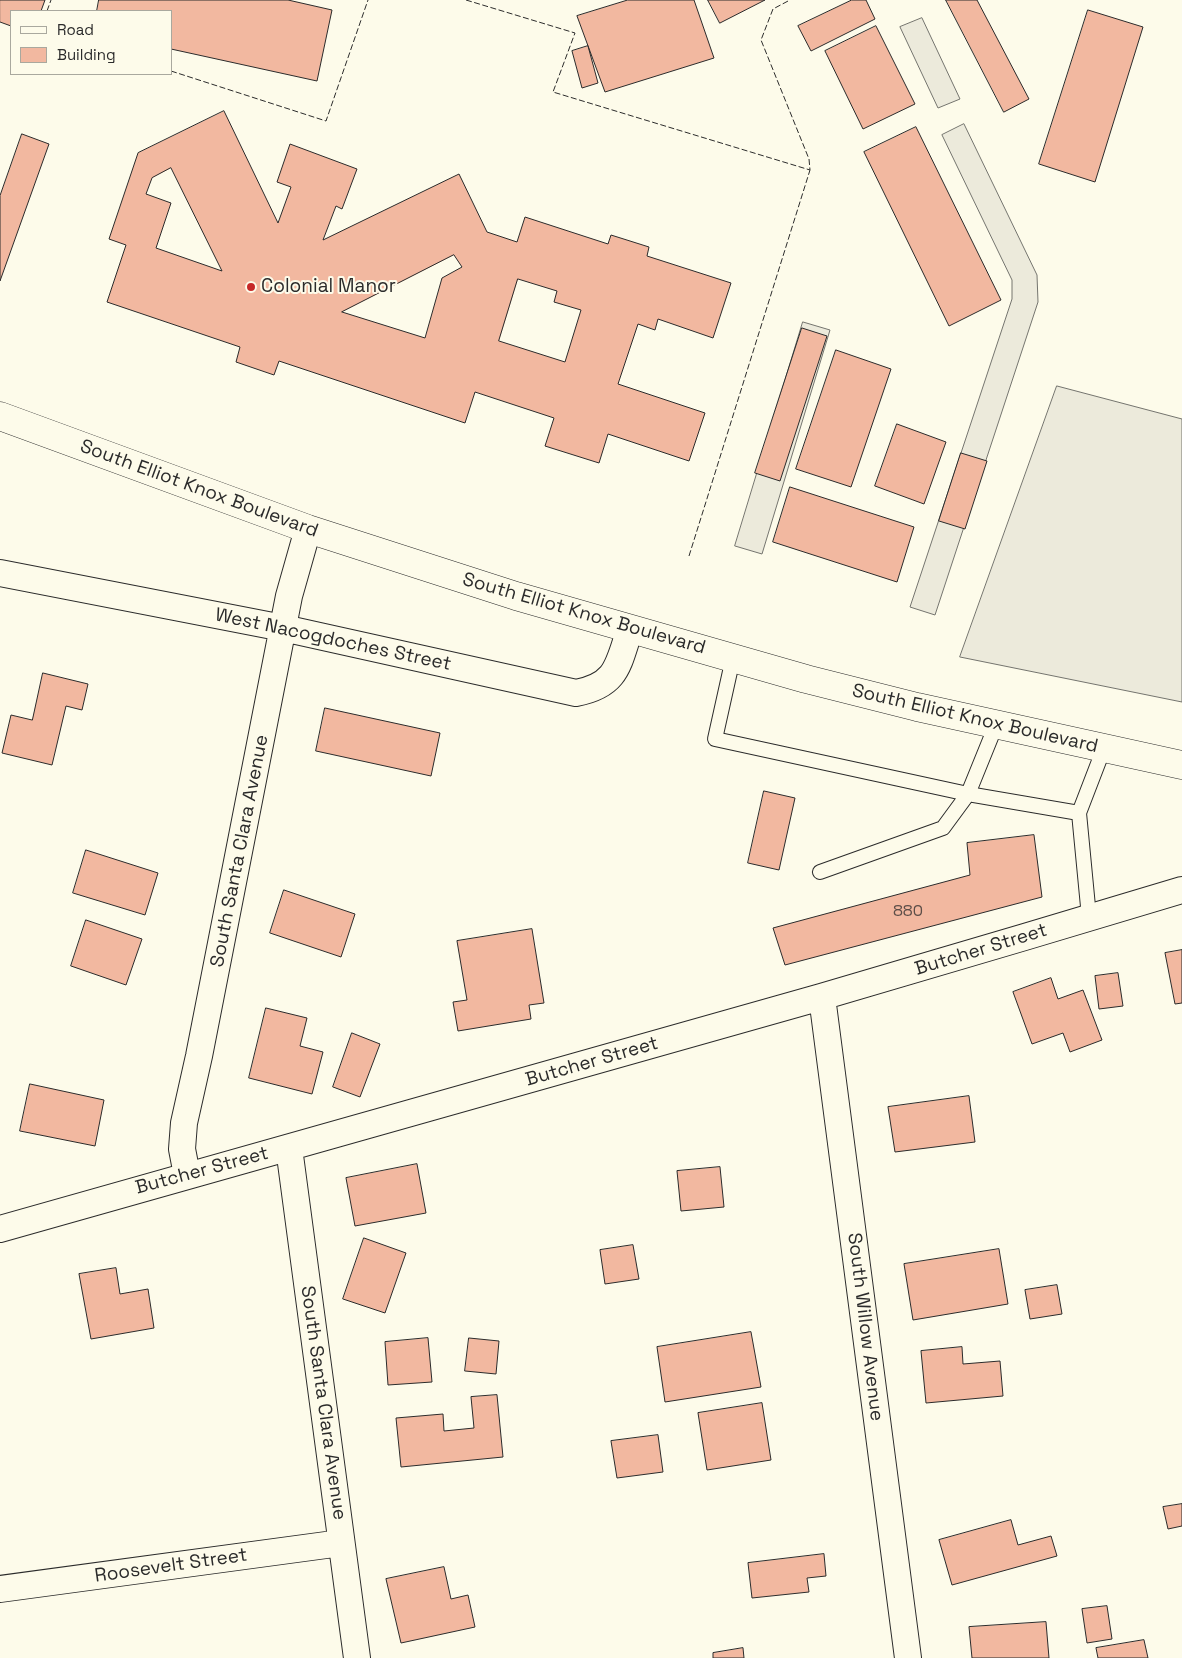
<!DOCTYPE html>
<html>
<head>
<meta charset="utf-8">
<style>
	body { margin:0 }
	#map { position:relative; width:1182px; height:1658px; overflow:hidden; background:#fdfbea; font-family:"Space Grotesk",sans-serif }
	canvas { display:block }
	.legend { position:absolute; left:10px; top:10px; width:162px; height:65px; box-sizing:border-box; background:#fdfbea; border:1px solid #a9a89e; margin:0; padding:6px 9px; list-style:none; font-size:15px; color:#2b2b2b }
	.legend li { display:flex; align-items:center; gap:10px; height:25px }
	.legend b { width:25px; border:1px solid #a9a89e }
</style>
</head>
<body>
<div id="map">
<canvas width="1182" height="1658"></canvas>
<ul class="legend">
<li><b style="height:6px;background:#fdfbea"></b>Road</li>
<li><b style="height:14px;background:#f2b8a0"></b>Building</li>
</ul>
</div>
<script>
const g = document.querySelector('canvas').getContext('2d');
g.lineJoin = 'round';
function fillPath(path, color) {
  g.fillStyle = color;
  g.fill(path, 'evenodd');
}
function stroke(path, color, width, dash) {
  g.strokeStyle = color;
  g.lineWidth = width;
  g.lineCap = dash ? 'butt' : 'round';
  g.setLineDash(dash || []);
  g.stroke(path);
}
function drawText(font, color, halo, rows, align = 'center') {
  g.font = font + ' "Space Grotesk",sans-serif';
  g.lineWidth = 4;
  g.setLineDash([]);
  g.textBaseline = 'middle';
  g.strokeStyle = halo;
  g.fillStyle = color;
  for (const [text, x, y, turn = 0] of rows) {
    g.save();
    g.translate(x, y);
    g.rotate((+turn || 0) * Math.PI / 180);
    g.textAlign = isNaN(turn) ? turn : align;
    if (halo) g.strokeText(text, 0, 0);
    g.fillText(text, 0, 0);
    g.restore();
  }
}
const parking = new Path2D(`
	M 922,18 L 960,99 L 938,108 L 900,27 Z
	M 964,124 L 1037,275 L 1038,302 L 935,615 L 910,607 L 1012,299 L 1012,280 L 942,135 Z
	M 803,322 L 830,330 L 762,554 L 735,546 Z
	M 1057,386 L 1182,419 L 1182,702 L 960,657 Z`);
fillPath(parking, '#eceadb');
stroke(parking, '#74746e', 1);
const building = new Path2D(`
	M 0,0 L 45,0 L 41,11 L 11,11 L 11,26 L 0,22 Z
	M 99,0 L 288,0 L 332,10 L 317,81 L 171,49 L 171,11 L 97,11 Z
	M 628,0 L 694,0 L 714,58 L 605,92 L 577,16 Z
	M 708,0 L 765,0 L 720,23 Z
	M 852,0 L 866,0 L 875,19 L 811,51 L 798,26 Z
	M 946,0 L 977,0 L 1029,99 L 1004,112 Z
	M 1088,10 L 1143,27 L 1095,182 L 1039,164 Z
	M 876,26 L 915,104 L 863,129 L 825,51 Z
	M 588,46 L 598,83 L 582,88 L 572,51 Z
	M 224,111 L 278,223 L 291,187 L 277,182 L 290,144 L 357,169 L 342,209 L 336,206 L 323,240 L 459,174 L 487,232 L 517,242 L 525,217 L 608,244 L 611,235 L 649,247 L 647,256 L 731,283 L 713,338 L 658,319 L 655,330 L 638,324 L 618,384 L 705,413 L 689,461 L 608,434 L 599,463 L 545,446 L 554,418 L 475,392 L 465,423 L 279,361 L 274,375 L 236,362 L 240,347 L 107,302 L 126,245 L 109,239 L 138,153 ZM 171,168 L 222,271 L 156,248 L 171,203 L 146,194 L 152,178 ZM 454,255 L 462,267 L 442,278 L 425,338 L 342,312 ZM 518,279 L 557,291 L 554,302 L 581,310 L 565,362 L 499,341 Z
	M 916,127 L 1001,300 L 949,326 L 864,152 Z
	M 22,134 L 49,144 L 0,281 L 0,196 Z
	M 802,328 L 827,336 L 780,481 L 755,473 Z
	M 836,350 L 891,369 L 851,487 L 796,469 Z
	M 897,424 L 946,442 L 924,504 L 875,486 Z
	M 961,453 L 987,461 L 965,529 L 939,521 Z
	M 790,487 L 914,527 L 897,582 L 773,542 Z
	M 43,673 L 88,684 L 82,710 L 66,706 L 52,765 L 2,753 L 11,715 L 32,720 Z
	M 325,708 L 440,733 L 431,776 L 316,751 Z
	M 764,791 L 795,798 L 779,870 L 748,863 Z
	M 1034,835 L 1042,897 L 785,965 L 773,928 L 970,875 L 967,843 Z
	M 86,850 L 158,873 L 145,915 L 73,893 Z
	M 284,890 L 355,914 L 341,957 L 270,933 Z
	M 86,920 L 142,939 L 126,985 L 71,966 Z
	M 532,929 L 544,1003 L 529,1005 L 531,1019 L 458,1031 L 453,1002 L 467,1000 L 457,941 Z
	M 1182,950 L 1182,1003 L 1175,1004 L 1165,953 Z
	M 1118,973 L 1123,1006 L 1099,1009 L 1095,976 Z
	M 1051,978 L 1058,999 L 1083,990 L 1102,1040 L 1070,1052 L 1063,1033 L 1032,1044 L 1013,992 Z
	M 266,1008 L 307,1018 L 300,1046 L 323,1052 L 312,1094 L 249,1078 Z
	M 352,1033 L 380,1044 L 360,1097 L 333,1087 Z
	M 30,1084 L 104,1100 L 95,1146 L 20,1131 Z
	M 969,1096 L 975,1142 L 895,1152 L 888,1107 Z
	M 417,1164 L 426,1213 L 355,1226 L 346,1178 Z
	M 720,1167 L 724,1207 L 681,1211 L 677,1171 Z
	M 364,1238 L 406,1253 L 385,1313 L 343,1299 Z
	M 633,1245 L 639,1279 L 605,1284 L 600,1250 Z
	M 999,1249 L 1008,1304 L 913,1320 L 904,1264 Z
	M 116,1268 L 120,1294 L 148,1289 L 154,1328 L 91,1339 L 79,1274 Z
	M 1057,1285 L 1062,1314 L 1030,1319 L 1025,1290 Z
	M 751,1332 L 761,1387 L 665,1402 L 657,1347 Z
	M 428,1338 L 432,1382 L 388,1385 L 385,1342 Z
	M 469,1338 L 499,1341 L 496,1374 L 465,1371 Z
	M 962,1347 L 963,1364 L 1000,1361 L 1003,1396 L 926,1403 L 921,1351 Z
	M 497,1395 L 503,1457 L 401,1467 L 396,1418 L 443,1414 L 444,1431 L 474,1428 L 471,1397 Z
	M 762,1403 L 771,1460 L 707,1470 L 698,1413 Z
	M 658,1435 L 663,1472 L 617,1478 L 611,1441 Z
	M 1182,1504 L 1182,1526 L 1168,1529 L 1163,1507 Z
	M 1011,1520 L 1018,1545 L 1051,1536 L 1057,1556 L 952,1585 L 939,1540 Z
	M 824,1554 L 826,1576 L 807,1578 L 809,1592 L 752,1598 L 748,1563 Z
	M 444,1567 L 451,1599 L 468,1595 L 475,1627 L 401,1643 L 386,1579 Z
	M 1107,1606 L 1112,1639 L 1087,1643 L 1082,1609 Z
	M 1046,1622 L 1049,1658 L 972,1658 L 969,1627 Z
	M 1144,1640 L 1148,1658 L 1098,1658 L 1096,1648 Z
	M 743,1648 L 744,1658 L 713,1658 L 713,1653 Z`);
fillPath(building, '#f2b8a0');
stroke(building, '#2b2b2b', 1);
const service = new Path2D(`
	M 733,658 L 715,739 L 968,794 L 1079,813
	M 820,872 L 943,828 L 968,794 L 996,725
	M 1089,917 L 1079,813 L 1104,748`);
const minor = new Path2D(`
	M 0,573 L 283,628 L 576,693 C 618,685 618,664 630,629
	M 822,997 L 908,1658
	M 289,1148 L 357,1658
	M 187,1175 L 182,1149 L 184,1123 L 199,1056 L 289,596 L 308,529
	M 0,1229 C 273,1150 548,1076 821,997 C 941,962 1062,926 1182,890
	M 0,1589 L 341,1543`);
const secondary = new Path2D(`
	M 0,416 L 308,529 L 516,596 L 806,679 L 917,707 L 1182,765`);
stroke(service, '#2b2b2b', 16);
stroke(minor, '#2b2b2b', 28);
stroke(secondary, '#2b2b2b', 29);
stroke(service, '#fdfbea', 14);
stroke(minor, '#fdfbea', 26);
stroke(secondary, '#fdfbea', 28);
stroke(new Path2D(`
	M 466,0 L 575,33 L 553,92 L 810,170 L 809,159 L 761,40 L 773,9 L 790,0
	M 47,11 L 51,0
	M 171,71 L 326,121 L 368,0
	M 689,556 L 810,170`), '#2b2b2b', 1, [6, 2.5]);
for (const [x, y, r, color] of [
	[251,287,5,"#c62828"]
]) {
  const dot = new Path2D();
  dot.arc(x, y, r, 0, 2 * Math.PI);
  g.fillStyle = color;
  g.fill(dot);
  stroke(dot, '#fdfbea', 2);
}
drawText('16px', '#5d4e48', null, [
	["880",908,912]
]);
drawText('19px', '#2b2b2b', '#fdfbea', [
	["Colonial Manor",261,287]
], 'left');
drawText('19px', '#2b2b2b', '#fdfbea', [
	["South Elliot Knox Boulevard",199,489,20],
	["South Elliot Knox Boulevard",584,614,16],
	["West Nacogdoches Street",333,640,12],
	["South Elliot Knox Boulevard",975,719,13],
	["South Santa Clara Avenue",240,851,-79],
	["Butcher Street",981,950,-17],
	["Butcher Street",592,1062,-16],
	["Butcher Street",202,1171,-15],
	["South Willow Avenue",865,1327,83],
	["South Santa Clara Avenue",323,1403,82],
	["Roosevelt Street",171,1566,-8]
]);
</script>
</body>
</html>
